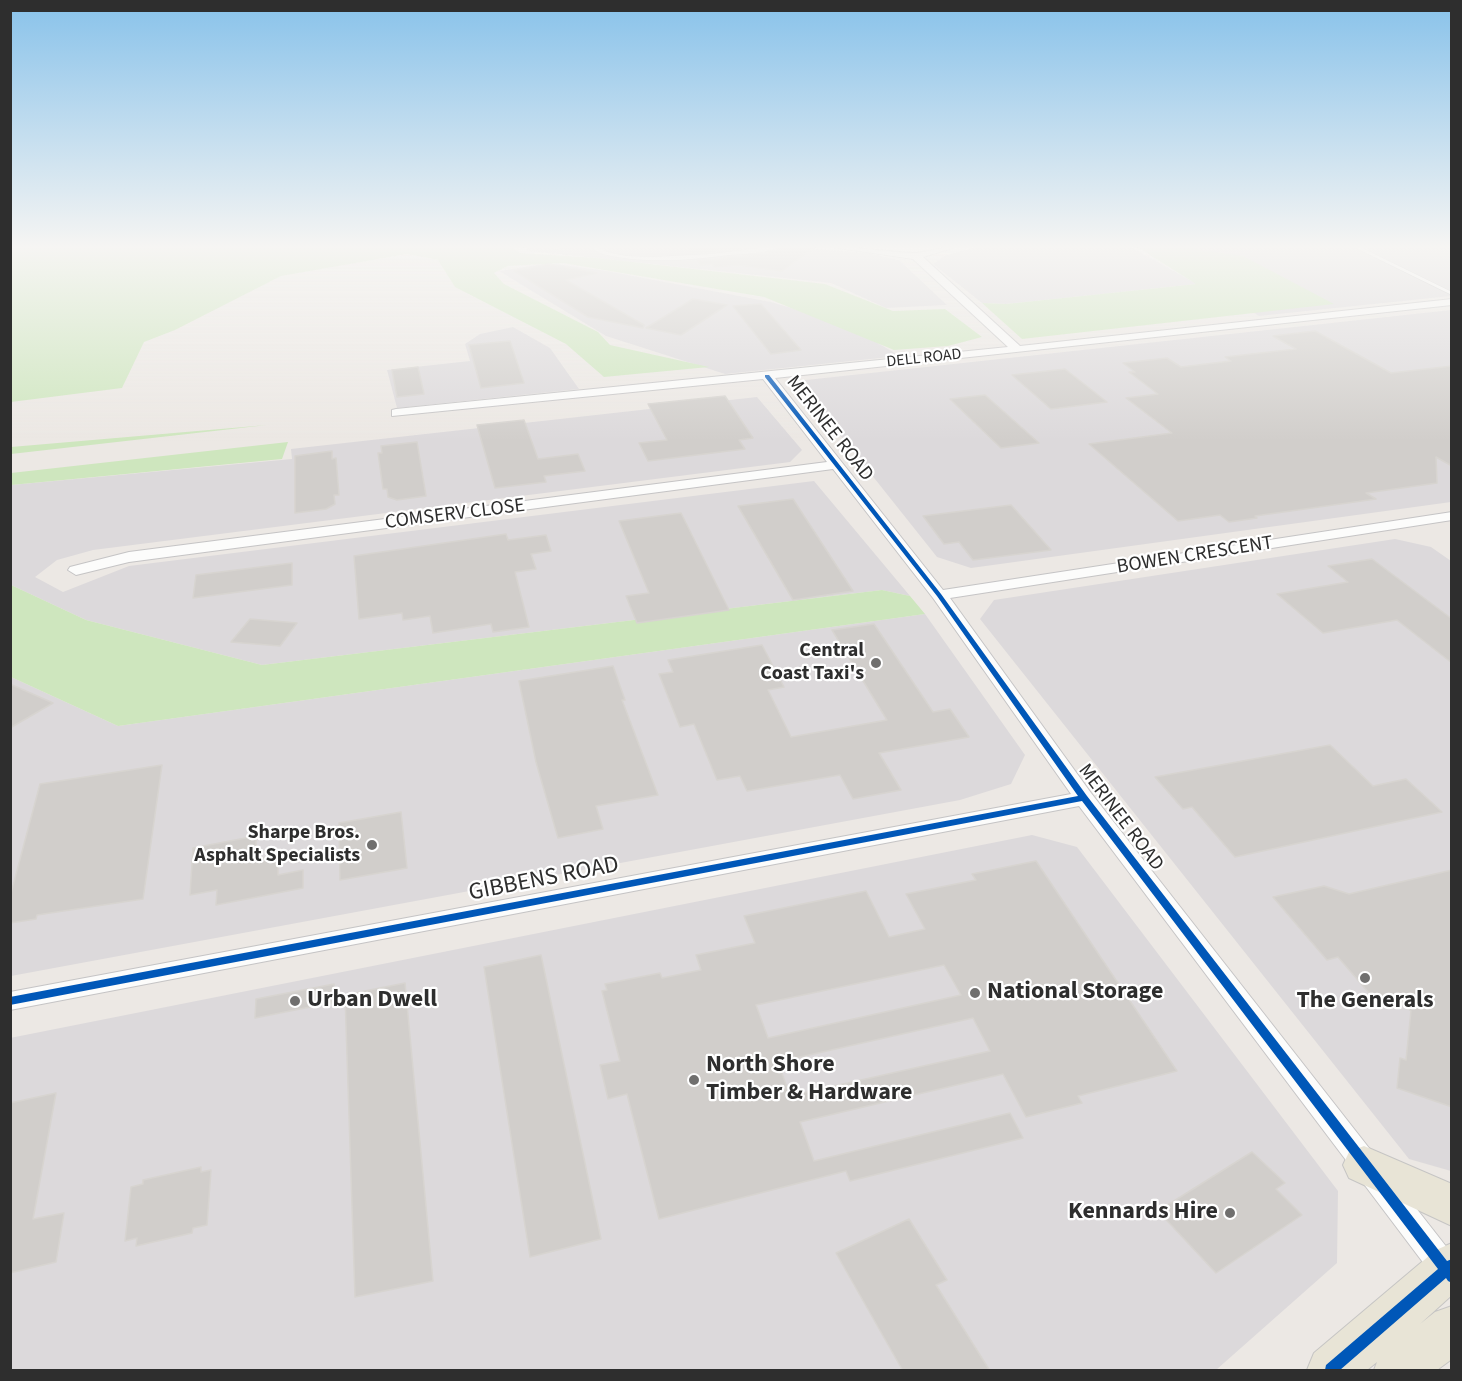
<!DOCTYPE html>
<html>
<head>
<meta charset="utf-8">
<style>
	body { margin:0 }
	#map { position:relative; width:1462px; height:1381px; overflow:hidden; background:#ece8e4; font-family:"Source Sans 3",sans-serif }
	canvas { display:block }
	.frame { position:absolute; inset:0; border:12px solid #2e2e2e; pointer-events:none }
</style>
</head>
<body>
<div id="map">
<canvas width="1462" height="1381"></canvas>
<div class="frame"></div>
</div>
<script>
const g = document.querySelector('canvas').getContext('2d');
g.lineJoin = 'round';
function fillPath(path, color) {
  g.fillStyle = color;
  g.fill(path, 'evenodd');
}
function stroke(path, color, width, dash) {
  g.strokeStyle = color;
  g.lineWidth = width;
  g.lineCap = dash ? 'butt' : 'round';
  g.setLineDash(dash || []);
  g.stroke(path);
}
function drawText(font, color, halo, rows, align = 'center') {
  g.font = font + ' "Source Sans 3",sans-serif';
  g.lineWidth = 4.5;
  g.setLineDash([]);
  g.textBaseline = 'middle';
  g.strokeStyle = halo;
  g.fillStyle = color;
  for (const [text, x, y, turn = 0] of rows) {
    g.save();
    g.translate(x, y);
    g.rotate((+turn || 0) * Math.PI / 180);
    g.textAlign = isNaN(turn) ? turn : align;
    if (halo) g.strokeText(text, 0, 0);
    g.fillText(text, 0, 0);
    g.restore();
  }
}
fillPath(new Path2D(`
	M 523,247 L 789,247 L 869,253 L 899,260 L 947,305 L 886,308 L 831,283 L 529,251 Z
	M 975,247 L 1131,247 L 1197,284 L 1006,304 L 982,303 L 933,264 L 944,256 Z
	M 1141,247 L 1451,247 L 1451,296 L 1259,316 Z
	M 549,263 L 607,271 L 771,302 L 845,324 L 900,356 L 725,374 L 606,336 L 499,271 Z
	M 1451,310 L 1451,502 L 971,568 L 937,557 L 797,381 Z
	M 513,327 L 550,348 L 579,389 L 397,408 L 387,370 L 470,361 L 465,344 L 480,334 Z
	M 757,397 L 802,450 L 790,462 L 93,550 L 57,560 L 35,577 L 63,592 L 129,566 L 814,481 L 910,596 L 882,590 L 262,665 L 86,620 L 11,585 L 11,485 L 292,459 L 291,449 Z
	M 1395,539 L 1431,547 L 1451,561 L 1451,1171 L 1409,1159 L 980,619 L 994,600 Z
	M 925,614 L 1025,755 L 1011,784 L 960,800 L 11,976 L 11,677 L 118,726 Z
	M 1032,835 L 1077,847 L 1338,1191 L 1337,1263 L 1216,1370 L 11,1370 L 10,1038 Z`), '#dcd9db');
fillPath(new Path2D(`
	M 11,247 L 512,247 L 520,253 L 598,258 L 825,284 L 893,311 L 945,309 L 982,337 L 948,346 L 894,350 L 764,297 L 563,263 L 508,266 L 494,273 L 504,284 L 598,332 L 610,345 L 709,367 L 604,377 L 566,344 L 455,287 L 438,260 L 407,254 L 281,276 L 175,330 L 144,342 L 122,388 L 11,402 Z
	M 1137,247 L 1180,247 L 1243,256 L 1334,304 L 1022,339 L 982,303 L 1006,304 L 1196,284 Z
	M 267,425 L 11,454 L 11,447 Z
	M 288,442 L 282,459 L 11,485 L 11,473 Z
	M 11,585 L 86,620 L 262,665 L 882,590 L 910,596 L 925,614 L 118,726 L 11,677 Z`), '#cee6be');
const building = new Path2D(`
	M 687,247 L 749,247 L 692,253 Z
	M 782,247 L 815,247 L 782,271 L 738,265 L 715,267 L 712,264 L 701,265 L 698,261 L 762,254 Z
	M 548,264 L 597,273 L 566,280 L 644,325 L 643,328 L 588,317 L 514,271 Z
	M 693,299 L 727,305 L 681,335 L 646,328 Z
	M 761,304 L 801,350 L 771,354 L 733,306 Z
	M 1315,331 L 1391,373 L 1452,366 L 1452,466 L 1436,457 L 1437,483 L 1366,493 L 1376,499 L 1255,516 L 1257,518 L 1229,522 L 1220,515 L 1178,521 L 1089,444 L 1172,433 L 1126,398 L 1158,394 L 1129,372 L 1135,372 L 1123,363 L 1167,358 L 1181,367 L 1231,361 L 1225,357 L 1296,349 L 1273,336 Z
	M 510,341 L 524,383 L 481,388 L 469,345 Z
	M 418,367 L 424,394 L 397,397 L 392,370 Z
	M 1065,369 L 1107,402 L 1051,409 L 1012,375 Z
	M 985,395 L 1039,443 L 1001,448 L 950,399 Z
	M 725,396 L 753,438 L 739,440 L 745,449 L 648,461 L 639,443 L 667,440 L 648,404 Z
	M 524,420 L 538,459 L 578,454 L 585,471 L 544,476 L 546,482 L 495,488 L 477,425 Z
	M 417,442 L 426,496 L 397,500 L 388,497 L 387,489 L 383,489 L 378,453 L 382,453 L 381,446 Z
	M 332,451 L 332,459 L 336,458 L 339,495 L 334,495 L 335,504 L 326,509 L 295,513 L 295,456 Z
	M 793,499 L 853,591 L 793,600 L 738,506 Z
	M 1011,505 L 1051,550 L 973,560 L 959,542 L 944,544 L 923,516 Z
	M 681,513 L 729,610 L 637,623 L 626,596 L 649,593 L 619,521 Z
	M 506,534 L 508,540 L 546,535 L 551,551 L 531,554 L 536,569 L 515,572 L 529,627 L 493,632 L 491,624 L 433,633 L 430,616 L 403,620 L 402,613 L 359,619 L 354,556 Z
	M 1372,559 L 1452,619 L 1452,663 L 1397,620 L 1323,633 L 1277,594 L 1348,582 L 1328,566 Z
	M 292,563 L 292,585 L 193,598 L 196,575 Z
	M 250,619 L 297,623 L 280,646 L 231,642 Z
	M 874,624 L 933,712 L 950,709 L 969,737 L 879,753 L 901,790 L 853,799 L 840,775 L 747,791 L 740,776 L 717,780 L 694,724 L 680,727 L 659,674 L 673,672 L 668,660 L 762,645 L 784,687 L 768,690 L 791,737 L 887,720 L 832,630 Z
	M 613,666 L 625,700 L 622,700 L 658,795 L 596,806 L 603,829 L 558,838 L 536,762 L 519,681 Z
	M 10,684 L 53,703 L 10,728 Z
	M 1330,745 L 1373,786 L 1406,779 L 1442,812 L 1235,857 L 1192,807 L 1183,809 L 1155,777 Z
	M 162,765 L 143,899 L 37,915 L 36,919 L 10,923 L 10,897 L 40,784 Z
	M 401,812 L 407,868 L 340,880 L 339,823 Z
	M 256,836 L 256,859 L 278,855 L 278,875 L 303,870 L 303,888 L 216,905 L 217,890 L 190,895 L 193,848 Z
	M 1036,861 L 1177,1071 L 1078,1096 L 1082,1103 L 1026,1117 L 1003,1074 L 800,1122 L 814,1161 L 1010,1113 L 1023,1138 L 850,1181 L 846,1171 L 659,1219 L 627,1094 L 608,1099 L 600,1065 L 620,1061 L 602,991 L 607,990 L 605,984 L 660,973 L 662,978 L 701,970 L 696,955 L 755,943 L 744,916 L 866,891 L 889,937 L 925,929 L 906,894 L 976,880 L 972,874 ZM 944,965 L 961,995 L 768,1038 L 756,1005 ZM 973,1018 L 990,1051 L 790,1096 L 778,1062 Z
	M 1452,870 L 1452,1107 L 1397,1088 L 1400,1058 L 1406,1060 L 1411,1011 L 1392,997 L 1376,1001 L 1338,957 L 1327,960 L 1273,897 L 1324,886 L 1349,894 Z
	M 541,955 L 601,1239 L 530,1257 L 484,967 Z
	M 405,983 L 433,1281 L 355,1297 L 345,995 Z
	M 334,984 L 335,1002 L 255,1018 L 256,999 Z
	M 56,1093 L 33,1219 L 64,1213 L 56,1262 L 10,1273 L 10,1103 Z
	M 1252,1152 L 1285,1183 L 1276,1189 L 1302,1215 L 1216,1273 L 1158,1211 Z
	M 201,1167 L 201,1172 L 211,1170 L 207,1225 L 193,1228 L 192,1233 L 136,1246 L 137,1238 L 125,1241 L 131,1187 L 143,1184 L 143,1180 Z
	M 909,1219 L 947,1280 L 936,1285 L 990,1371 L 903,1371 L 836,1253 Z`);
fillPath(building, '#d1cecb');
stroke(building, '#d7d4d0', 1.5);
const service = new Path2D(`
	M 553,247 L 575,247 L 555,249 Z
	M 591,247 L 597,247 L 607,252 L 626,256 L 653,257 L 711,254 L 769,247 L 780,247 C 765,253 746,254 729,255 C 690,260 647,264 607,255 C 601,254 596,251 591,247 Z
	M 1354,247 L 1360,247 L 1452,292 L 1452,295 Z`);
const minor = new Path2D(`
	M 832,247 C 860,247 886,252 913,253 C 927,253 941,247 956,247 L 923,257 L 1020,346 L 1452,299 L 1452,305 L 775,378 L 943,590 L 1452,512 L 1452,520 L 950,598 L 1091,793 L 1452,1254 L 1452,1283 L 1447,1285 L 1437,1281 L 1079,806 L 10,1010 L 10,992 L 1071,794 L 933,598 L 833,469 L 129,562 L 76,575 L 68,570 L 70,567 L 129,552 L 827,462 L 763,379 L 392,416 L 392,410 L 396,409 L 1008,347 L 913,259 Z`);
const primary = new Path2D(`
	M 1364,1146 L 1452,1184 L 1452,1226 L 1349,1178 L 1343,1165 L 1349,1152 Z
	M 1452,1243 L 1452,1295 L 1420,1324 L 1435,1312 L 1452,1306 L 1452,1359 L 1437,1370 L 1374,1370 L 1377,1362 L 1367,1370 L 1307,1370 L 1314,1353 L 1436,1250 Z`);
stroke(service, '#c5c4c5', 1);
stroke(minor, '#c5c4c5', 2);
stroke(primary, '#c6c5c4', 2);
fillPath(service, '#fcfcfb');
fillPath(minor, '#fcfcfb');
fillPath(primary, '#e8e4d6');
fillPath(new Path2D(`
	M 765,375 L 769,375 L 941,594 L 1087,796 L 1447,1261 L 1452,1259 L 1452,1283 L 1448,1281 L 1446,1278 L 1340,1370 L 1325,1370 L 1326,1365 L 1438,1269 L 1082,801 L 10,1005 L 10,997 L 1078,796 L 937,596 L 765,377 Z`), '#0057b8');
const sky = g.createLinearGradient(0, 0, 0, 441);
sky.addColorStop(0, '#88c2ea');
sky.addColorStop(0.56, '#f6f5f3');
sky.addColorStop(1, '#f6f5f300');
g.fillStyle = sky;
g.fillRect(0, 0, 1462, 441);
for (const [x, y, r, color] of [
	[876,663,6,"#706f6e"],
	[372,845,6,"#706f6e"],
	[1365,978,6,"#706f6e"],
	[975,993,6,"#706f6e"],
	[295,1001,6,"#706f6e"],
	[694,1080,6,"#706f6e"],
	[1230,1213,6,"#706f6e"]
]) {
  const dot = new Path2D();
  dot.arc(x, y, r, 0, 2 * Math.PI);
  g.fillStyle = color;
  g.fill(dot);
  stroke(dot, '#fff', 2);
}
drawText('16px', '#2e2e2e', '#fff', [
	["DELL ROAD",924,359,-6]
]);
drawText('20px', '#2e2e2e', '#fff', [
	["MERINEE ROAD",829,429,52],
	["COMSERV CLOSE",455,515,-7],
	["BOWEN CRESCENT",1195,556,-9],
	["MERINEE ROAD",1120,818,53]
]);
drawText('bold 20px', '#2e2e2e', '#fff', [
	["Central",864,652],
	["Coast Taxi's",864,675],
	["Sharpe Bros.",360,834],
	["Asphalt Specialists",360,857]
], 'right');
drawText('24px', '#2e2e2e', '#fff', [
	["GIBBENS ROAD",544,880,-11]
]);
drawText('bold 24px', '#2e2e2e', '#fff', [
	["National Storage",987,993],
	["Urban Dwell",307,1001],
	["The Generals",1365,1002,"center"],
	["North Shore",706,1066],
	["Timber & Hardware",706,1094],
	["Kennards Hire",1218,1213,"right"]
], 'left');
</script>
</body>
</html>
